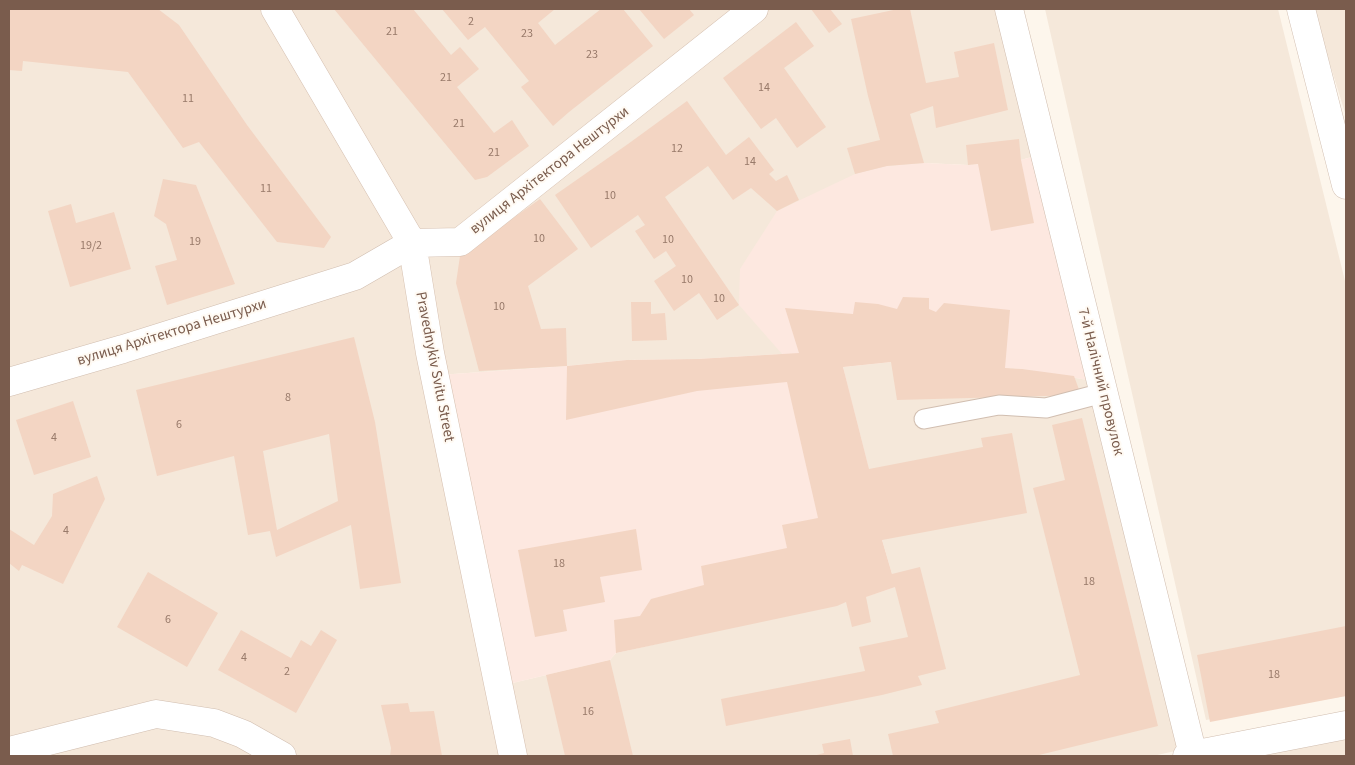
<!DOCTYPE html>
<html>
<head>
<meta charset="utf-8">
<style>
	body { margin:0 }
	#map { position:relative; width:1355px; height:765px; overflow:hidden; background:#fdf6ec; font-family:"Source Sans 3",sans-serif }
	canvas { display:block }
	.frame { position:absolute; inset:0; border:10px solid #7a5c4d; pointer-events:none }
</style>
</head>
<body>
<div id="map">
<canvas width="1355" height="765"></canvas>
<div class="frame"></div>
</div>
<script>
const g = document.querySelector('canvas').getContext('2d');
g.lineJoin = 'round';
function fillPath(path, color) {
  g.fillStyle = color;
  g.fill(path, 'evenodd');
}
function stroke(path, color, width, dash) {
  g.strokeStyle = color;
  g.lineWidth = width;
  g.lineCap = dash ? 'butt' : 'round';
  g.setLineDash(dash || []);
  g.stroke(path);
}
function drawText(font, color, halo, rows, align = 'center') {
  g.font = font + ' "Source Sans 3",sans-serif';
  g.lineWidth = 4;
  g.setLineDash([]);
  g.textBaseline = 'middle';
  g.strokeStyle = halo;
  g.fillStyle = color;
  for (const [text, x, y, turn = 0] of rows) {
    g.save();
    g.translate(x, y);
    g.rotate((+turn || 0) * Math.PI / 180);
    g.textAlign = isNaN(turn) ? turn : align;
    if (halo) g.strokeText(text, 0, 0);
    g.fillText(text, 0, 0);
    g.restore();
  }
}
fillPath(new Path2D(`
	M 9,9 L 263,9 L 398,246 L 196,321 L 9,374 Z
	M 276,9 L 749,9 L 460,241 L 413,242 Z
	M 763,9 L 1001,9 L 1039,155 L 1021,160 L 968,165 L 924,163 L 783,354 L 698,359 L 627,360 L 567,366 L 439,375 L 421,251 L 462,245 Z
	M 1045,9 L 1278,9 L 1346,285 L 1346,696 L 1206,720 Z
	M 1313,9 L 1346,9 L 1346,116 Z
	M 406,256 L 508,756 L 9,756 L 9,390 Z
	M 891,362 L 1022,369 L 1100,382 L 1184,749 L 1153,756 L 519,756 L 504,685 L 610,660 L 616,653 L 714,631 L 892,574 L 882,540 L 843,367 Z
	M 1346,732 L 1346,756 L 1233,756 Z`), '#f5e8da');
fillPath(new Path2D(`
	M 1039,155 L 1100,382 L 1022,369 L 891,362 L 843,367 L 869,469 L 882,540 L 895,587 L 866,597 L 616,653 L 610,660 L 504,685 L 439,375 L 567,366 L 627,360 L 698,359 L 782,354 L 739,305 L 740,269 L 777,211 L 855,174 L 887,166 L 924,163 L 968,165 L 1021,160 Z`), '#fde8e0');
fillPath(new Path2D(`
	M 9,9 L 158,9 L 179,25 L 247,125 L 331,237 L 324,248 L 277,242 L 199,142 L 183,148 L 128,72 L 23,61 L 22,71 L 9,70 Z
	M 334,9 L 413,9 L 451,55 L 460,47 L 479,69 L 457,87 L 494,133 L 512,120 L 529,146 L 487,177 L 475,180 Z
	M 442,9 L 555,9 L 538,23 L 555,45 L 601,9 L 623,9 L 653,46 L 569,112 L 553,126 L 521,87 L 529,81 L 485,27 L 468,40 Z
	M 639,9 L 689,9 L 694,15 L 664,39 Z
	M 811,9 L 830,9 L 842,24 L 829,33 Z
	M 898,9 L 910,9 L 926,83 L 959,77 L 954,52 L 994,43 L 1008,110 L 936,128 L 933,106 L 910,114 L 924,163 L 887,166 L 855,174 L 847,148 L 880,140 L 868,96 L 851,19 Z
	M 796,22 L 814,46 L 784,68 L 826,127 L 797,148 L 776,118 L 761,129 L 723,78 Z
	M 687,101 L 726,155 L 749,137 L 774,170 L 769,174 L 776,181 L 787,175 L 799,200 L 777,211 L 751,188 L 733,200 L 708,166 L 665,197 L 739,305 L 717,320 L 699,293 L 674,311 L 654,281 L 676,266 L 666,251 L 654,259 L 635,231 L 645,225 L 638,215 L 591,248 L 555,195 L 628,144 Z
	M 1019,139 L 1021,160 L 1034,223 L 991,231 L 978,164 L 968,165 L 966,145 Z
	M 163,179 L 196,185 L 235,284 L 167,305 L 155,266 L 177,260 L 166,224 L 154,216 Z
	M 540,199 L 578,249 L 528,286 L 541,329 L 566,328 L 567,366 L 627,360 L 698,359 L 799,353 L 785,308 L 853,314 L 855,302 L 878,304 L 897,309 L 903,297 L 929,298 L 929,309 L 936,312 L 944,303 L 1010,310 L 1005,368 L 1022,369 L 1074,376 L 1081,395 L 897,400 L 891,362 L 843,367 L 869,469 L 983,447 L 981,438 L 1012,433 L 1027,513 L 882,540 L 892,574 L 920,567 L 946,669 L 918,676 L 922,685 L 882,695 L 726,726 L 721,699 L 865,671 L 859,647 L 908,637 L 895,587 L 866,597 L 871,622 L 852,627 L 846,602 L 837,606 L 616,653 L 614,620 L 640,616 L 651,599 L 704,585 L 701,566 L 787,548 L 782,525 L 818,518 L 787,382 L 697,391 L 566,420 L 567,366 L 479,371 L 456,283 L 460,256 Z
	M 71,204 L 76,223 L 114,212 L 131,269 L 70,287 L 48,211 Z
	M 631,302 L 651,302 L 651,314 L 665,313 L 667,340 L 632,341 Z
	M 354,337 L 375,422 L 401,583 L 360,589 L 351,525 L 276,557 L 270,531 L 248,535 L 234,456 L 157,476 L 136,390 ZM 329,434 L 338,501 L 277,530 L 263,451 Z
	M 73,401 L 91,457 L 34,475 L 16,420 Z
	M 1082,418 L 1158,726 L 1035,756 L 893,756 L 888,734 L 939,723 L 935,711 L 1080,675 L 1033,488 L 1065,480 L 1052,425 Z
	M 97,476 L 105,499 L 63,584 L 22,565 L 19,571 L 9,563 L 9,529 L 34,545 L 52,516 L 53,494 Z
	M 636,529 L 642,570 L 600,577 L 605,602 L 563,610 L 567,631 L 535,637 L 518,550 Z
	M 148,572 L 218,613 L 187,667 L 117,627 Z
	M 1346,626 L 1346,696 L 1210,722 L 1197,655 Z
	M 241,630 L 291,658 L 301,640 L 311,646 L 321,630 L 337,640 L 296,713 L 218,670 Z
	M 610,660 L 633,756 L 565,756 L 546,675 Z
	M 408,703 L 410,712 L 434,711 L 442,756 L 390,756 L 391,748 L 381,705 Z
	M 850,739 L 853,756 L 813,756 L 824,753 L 822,744 Z`), '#f3d5c3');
const lane = new Path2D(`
	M 924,419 L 999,405 L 1046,408 L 1103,393`);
const street = new Path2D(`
	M 1009,9 L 1193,755
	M 1301,9 L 1346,185
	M 9,382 L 123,349 L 355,276 L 412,243
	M 9,751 L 156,714 L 214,723 L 243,734 L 282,756
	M 1187,756 L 1346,725`);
const secondary = new Path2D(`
	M 275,9 L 412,243 L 430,353 L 513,756
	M 412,243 L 460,242 L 754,9`);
stroke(lane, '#d1beb0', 21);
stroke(street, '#d1beb0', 29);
stroke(secondary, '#d6c0b0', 29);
stroke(lane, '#fff', 19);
stroke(street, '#fff', 28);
stroke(secondary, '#fff', 28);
drawText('12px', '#987a6a', null, [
	["2",471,22],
	["21",392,32],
	["23",527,34],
	["23",592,55],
	["21",446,78],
	["14",764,88],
	["11",188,99],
	["21",459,124],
	["12",677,149],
	["21",494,153],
	["14",750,162],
	["11",266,189],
	["10",610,196],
	["10",539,239],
	["10",668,240],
	["19",195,242],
	["19/2",91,246],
	["10",687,280],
	["10",719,299],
	["10",499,307],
	["8",288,398],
	["6",179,425],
	["4",54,438],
	["4",66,531],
	["18",559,564],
	["18",1089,582],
	["6",168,620],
	["4",244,658],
	["2",287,672],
	["18",1274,675],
	["16",588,712]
]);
drawText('15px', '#7a5c4d', '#fffaf3', [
	["вулиця Архітектора Нештурхи",550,171,-38],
	["вулиця Архітектора Нештурхи",172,333,-17],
	["Pravednykiv Svitu Street",434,367,79],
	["7-й Налічний провулок",1100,382,76]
]);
</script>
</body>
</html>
